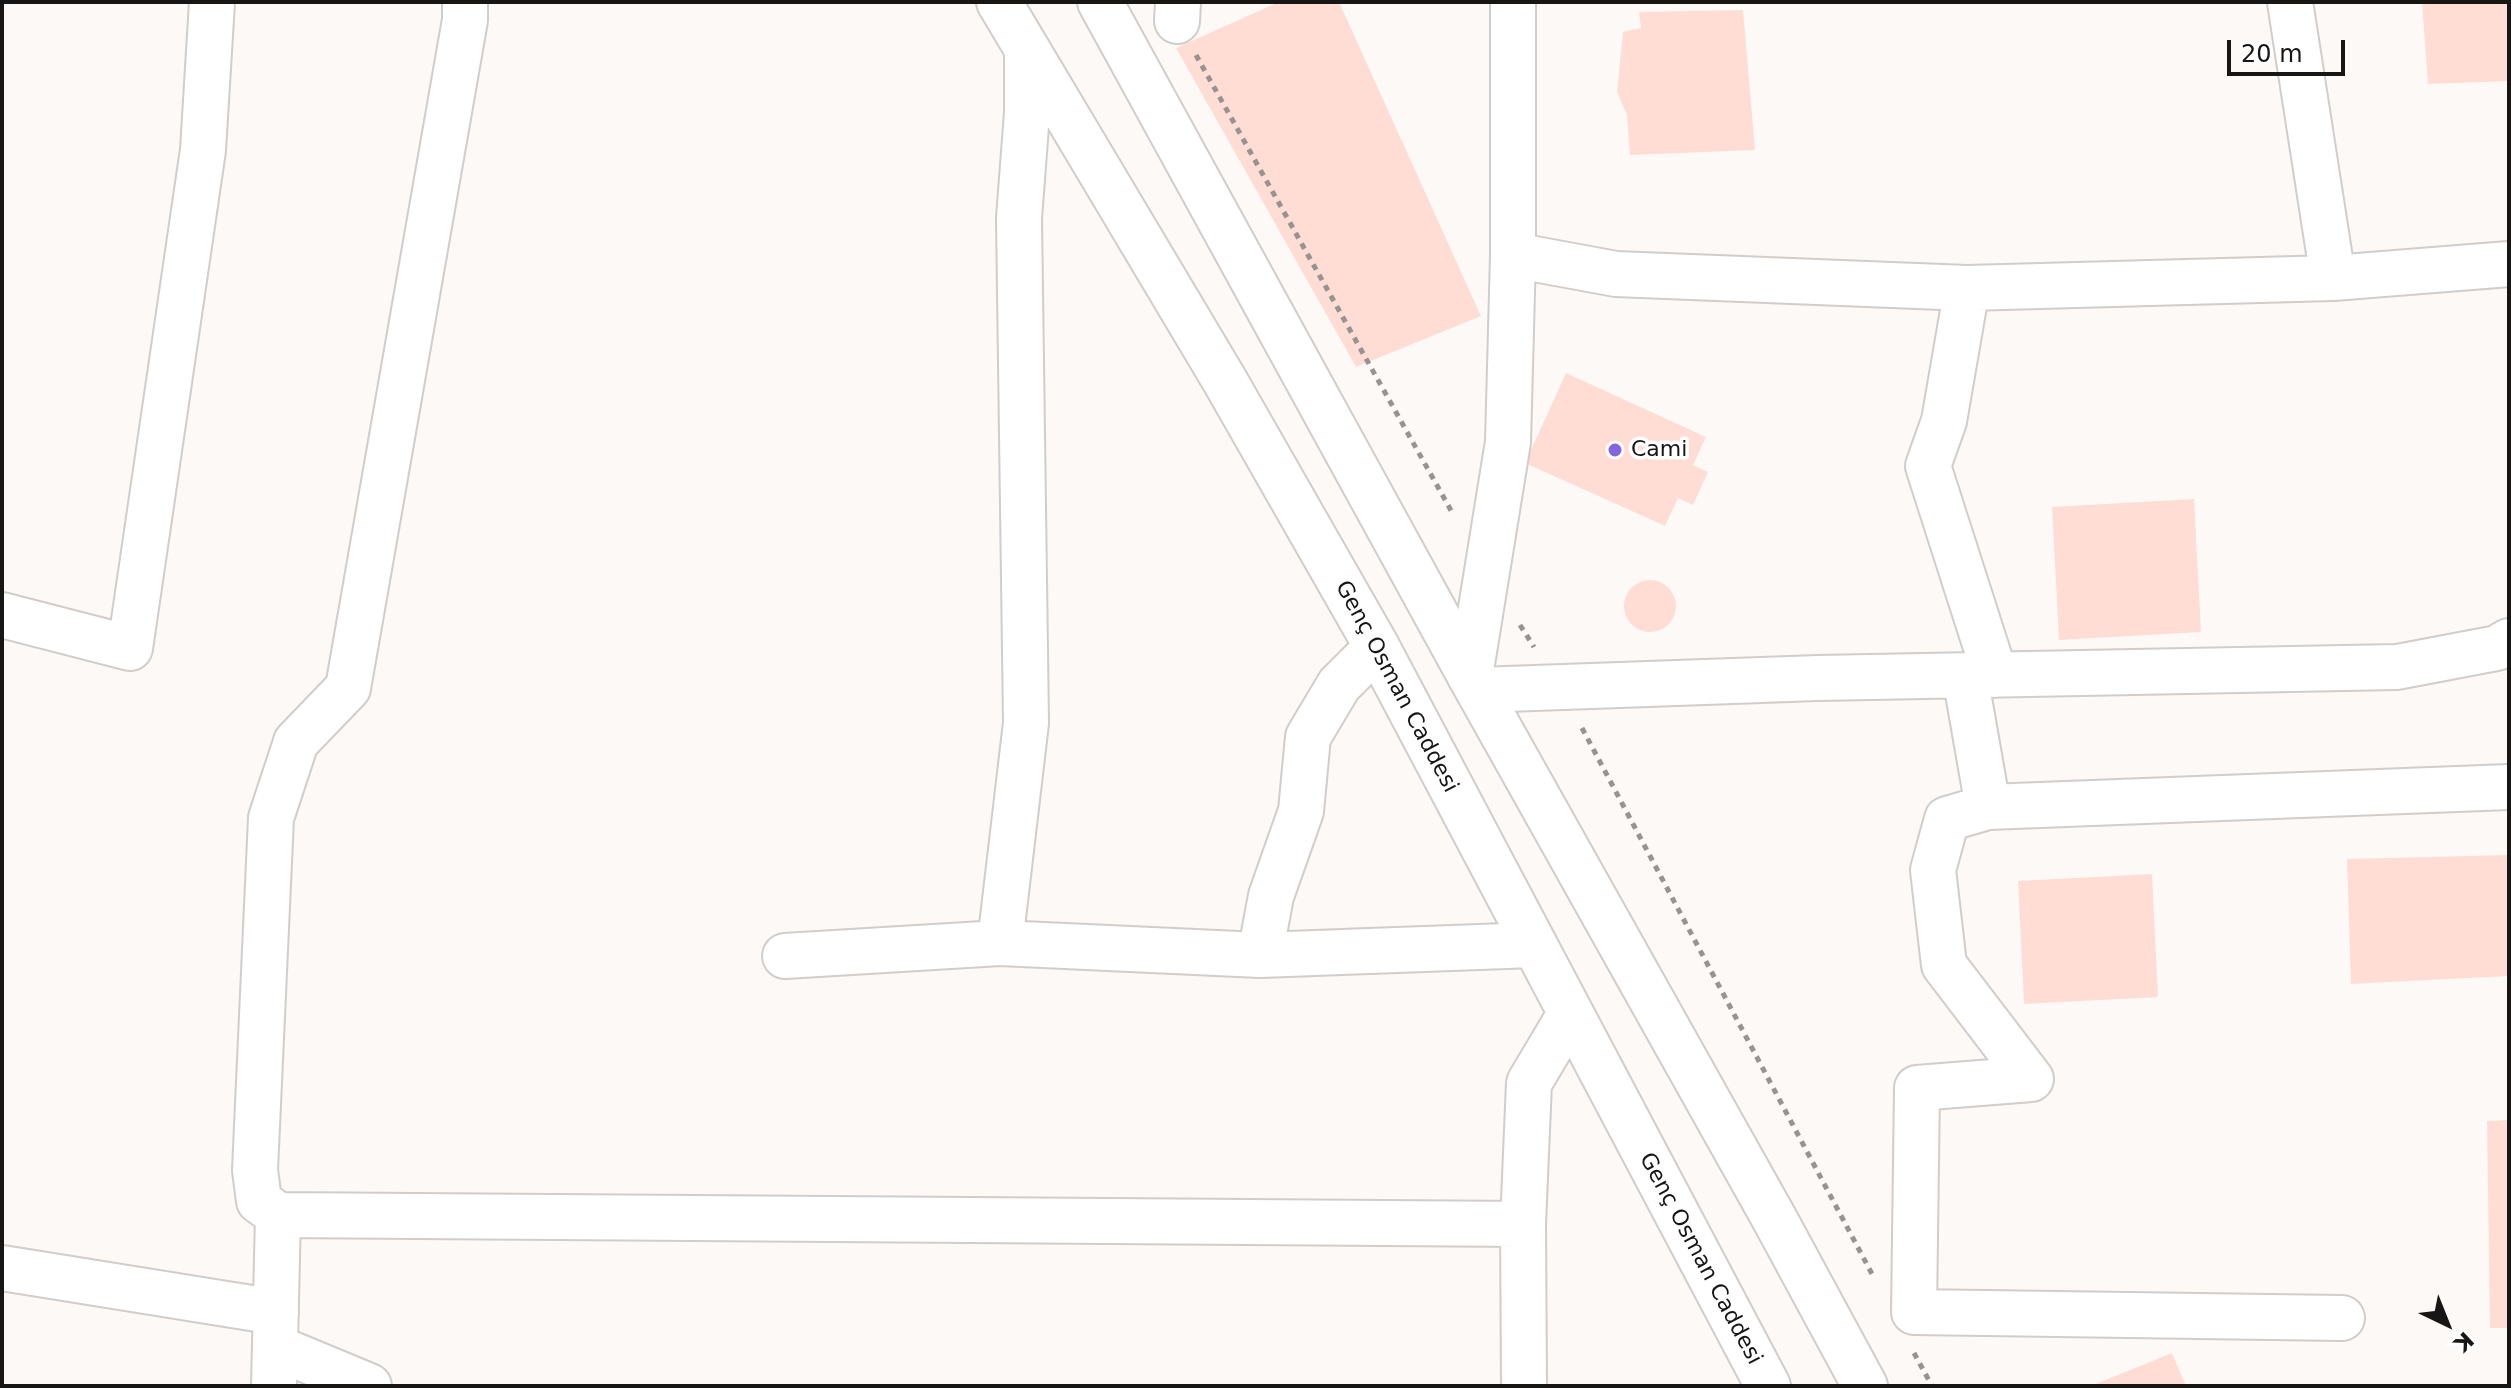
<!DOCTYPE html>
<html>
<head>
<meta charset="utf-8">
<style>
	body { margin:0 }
	#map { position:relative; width:2511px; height:1388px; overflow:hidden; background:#fdf9f6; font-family:"DejaVu Sans",sans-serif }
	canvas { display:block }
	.frame { position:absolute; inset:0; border:4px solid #171615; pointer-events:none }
	.north { position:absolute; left:2407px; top:1284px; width:80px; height:80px; -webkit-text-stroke:6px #fff; paint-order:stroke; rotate:137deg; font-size:22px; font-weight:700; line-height:32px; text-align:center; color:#171615 }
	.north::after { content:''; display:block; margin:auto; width:28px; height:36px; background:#171615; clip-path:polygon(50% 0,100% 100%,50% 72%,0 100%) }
	.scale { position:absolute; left:2227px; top:40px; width:118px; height:36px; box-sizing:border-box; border:4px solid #171615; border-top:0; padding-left:10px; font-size:24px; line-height:28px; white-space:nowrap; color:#171615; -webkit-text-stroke:6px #fff; paint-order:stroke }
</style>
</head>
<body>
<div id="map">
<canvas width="2511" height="1388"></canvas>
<div class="frame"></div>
<div class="north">K</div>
<div class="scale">20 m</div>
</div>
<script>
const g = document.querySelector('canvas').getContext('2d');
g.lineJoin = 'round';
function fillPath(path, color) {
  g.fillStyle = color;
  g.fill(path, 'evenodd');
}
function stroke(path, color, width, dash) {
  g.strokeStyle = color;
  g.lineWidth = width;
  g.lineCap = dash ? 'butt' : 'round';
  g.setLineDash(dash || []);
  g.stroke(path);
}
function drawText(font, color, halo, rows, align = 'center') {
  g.font = font + ' "DejaVu Sans",sans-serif';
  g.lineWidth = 7;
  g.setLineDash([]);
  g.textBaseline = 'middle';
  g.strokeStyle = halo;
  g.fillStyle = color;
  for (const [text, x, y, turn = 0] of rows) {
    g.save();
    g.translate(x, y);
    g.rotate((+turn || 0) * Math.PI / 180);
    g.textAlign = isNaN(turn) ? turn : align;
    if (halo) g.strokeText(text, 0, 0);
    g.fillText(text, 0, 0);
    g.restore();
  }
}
fillPath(new Path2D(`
	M 1279,2 L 1339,2 L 1481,316 L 1356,367 L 1176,48 Z
	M 2422,2 L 2509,2 L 2509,81 L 2428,84 Z
	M 1743,10 L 1755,150 L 1630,155 L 1627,115 L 1617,92 L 1623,32 L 1641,28 L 1639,12 Z
	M 1566,373 L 1706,437 L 1693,465 L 1708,472 L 1693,505 L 1678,498 L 1665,526 L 1525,463 Z
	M 2194,499 L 2201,632 L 2059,640 L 2052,507 Z
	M1624 606a26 26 0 1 1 52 0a26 26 0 1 1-52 0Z
	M 2509,855 L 2509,976 L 2351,984 L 2347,859 Z
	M 2152,874 L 2158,997 L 2024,1004 L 2018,881 Z
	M 2509,1120 L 2509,1328 L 2490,1328 L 2487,1121 Z
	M 2172,1353 L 2186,1386 L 2091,1386 Z`), '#ffddd5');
const minor = new Path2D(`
	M 2290,2 L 2333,278
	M 1177,21 L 1178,2
	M 1513,255 L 1616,274 L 1967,288 L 2333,278 L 2509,264
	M 1967,288 L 1944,421 L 1928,466 L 1995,675
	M 2,615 L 130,648 L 203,150 L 212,2
	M 1470,676 L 1508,442 L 1513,255 L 1513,2
	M 1965,676 L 1988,807 L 2509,787
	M 1478,690 L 1818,678 L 2397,667 L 2497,648 L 2509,641
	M 1988,807 L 1947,819 L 1933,870 L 1944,965 L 2031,1079
	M 1000,943 L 1026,723 L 1019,218 L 1027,113 L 1027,51
	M 1260,955 L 1271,896 L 1301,811 L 1308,737 L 1339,685 L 1377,647
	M 785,956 L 1000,943 L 1260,955 L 1534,945
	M 2031,1079 L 1917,1088 L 1914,1312 L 2342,1318
	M 278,1215 L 259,1201 L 255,1170 L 271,818 L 296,742 L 348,688 L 465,20 L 465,2
	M 2,1268 L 276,1312
	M 275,1347 L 369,1386
	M 274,1386 L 278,1215 L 1523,1224
	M 1524,1386 L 1523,1224 L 1529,1083 L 1570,1014`);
const major = new Path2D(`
	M 999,2 L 1225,381 L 1377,647 L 1768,1386
	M 1100,2 L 1470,676 L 1774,1218 L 1865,1386`);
stroke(minor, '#d1cdca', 48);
stroke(major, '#d1cdca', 48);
stroke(new Path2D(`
	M 1196,55 L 1453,514
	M 1520,625 L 1534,647
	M 1582,728 L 1872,1274
	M 1914,1353 L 1932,1386`), '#969391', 5, [6, 6]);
stroke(minor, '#fff', 44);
stroke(major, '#fff', 44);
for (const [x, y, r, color] of [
	[1615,450,8,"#8365e0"]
]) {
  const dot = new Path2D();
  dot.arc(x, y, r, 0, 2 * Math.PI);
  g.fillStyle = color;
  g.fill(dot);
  stroke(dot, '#fff', 3);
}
drawText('22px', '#171615', '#fff', [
	["Cami",1631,450]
], 'left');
drawText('22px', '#171615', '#fff', [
	["Genç Osman Caddesi",1396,687,62],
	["Genç Osman Caddesi",1700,1259,62]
]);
</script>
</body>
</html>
